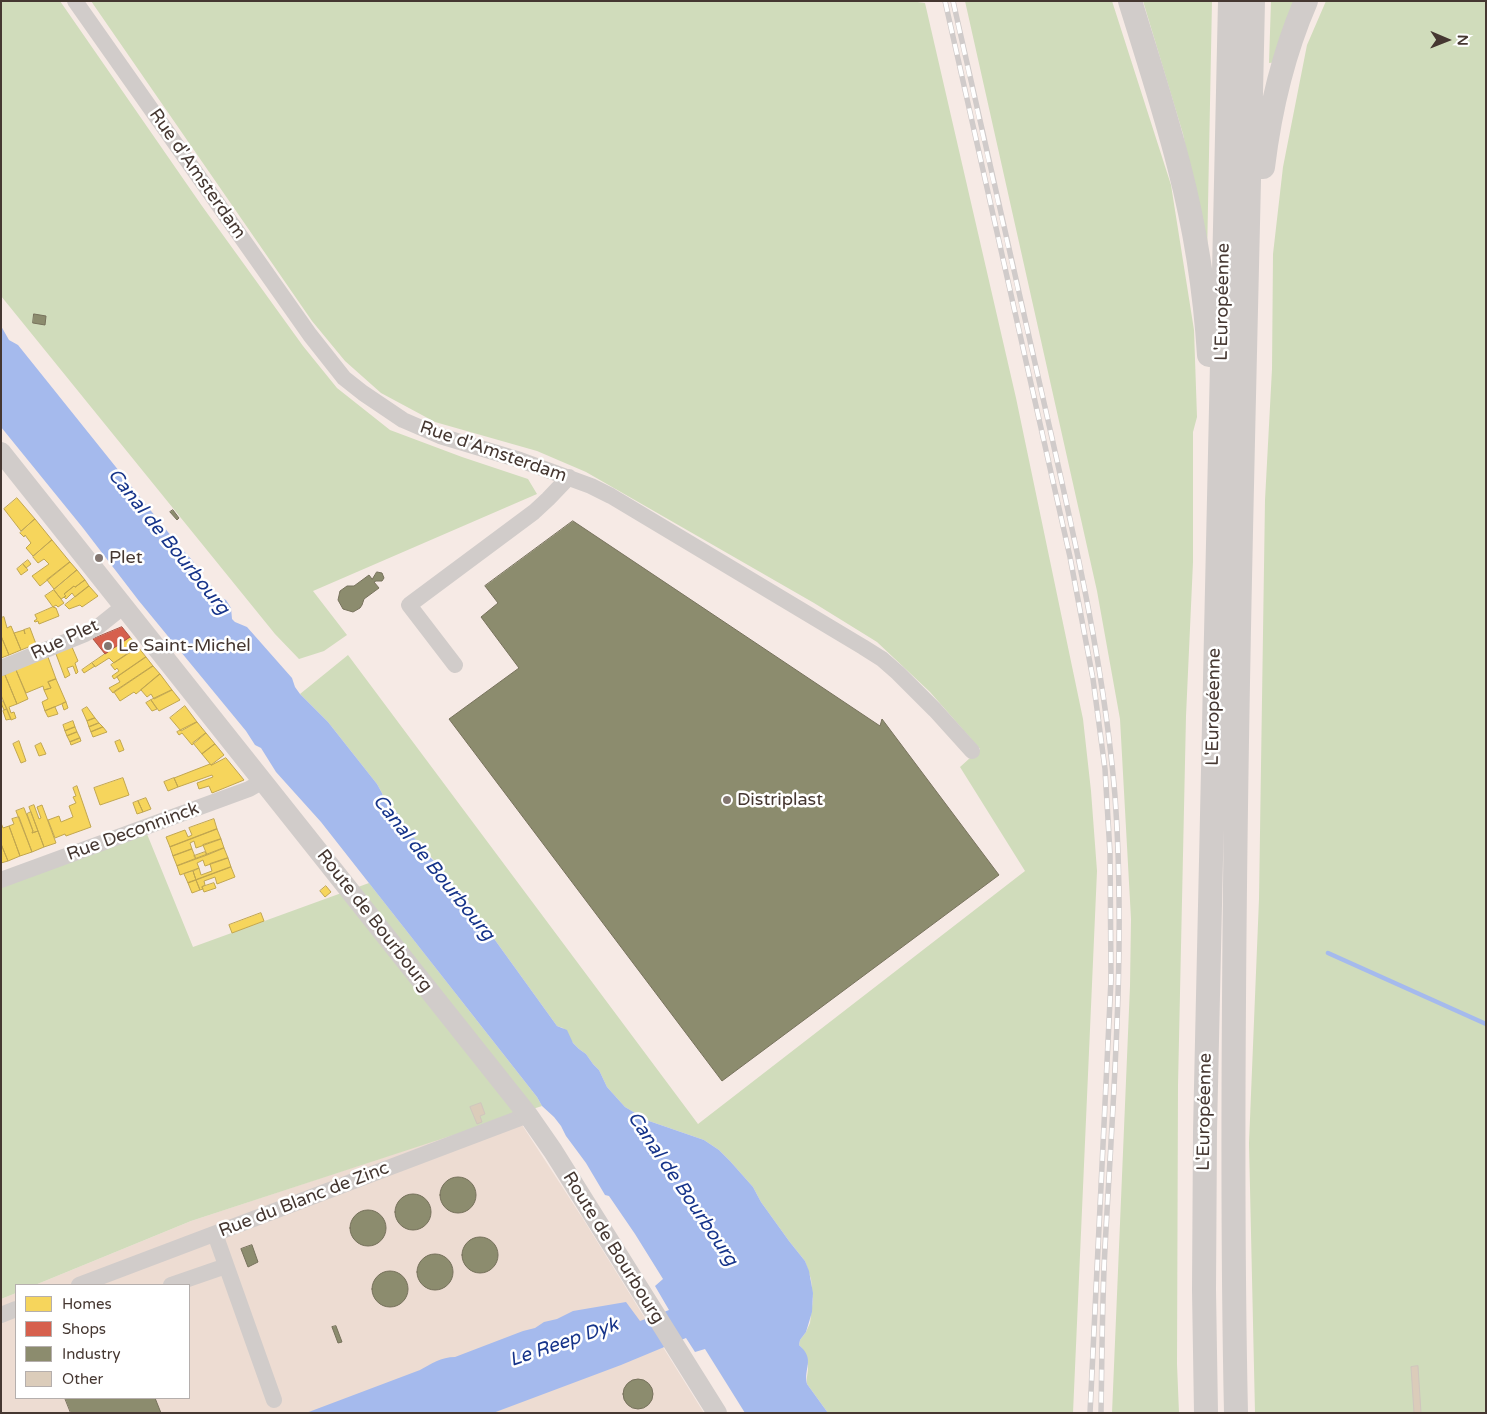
<!DOCTYPE html>
<html>
<head>
<meta charset="utf-8">
<style>
	body { margin:0 }
	#map { position:relative; width:1487px; height:1414px; overflow:hidden; background:#f6eae5; font-family:"Varela Round",sans-serif }
	canvas { display:block }
	.frame { position:absolute; inset:0; border:2px solid #453731; pointer-events:none }
	.legend { position:absolute; left:15px; top:1284px; width:175px; height:115px; box-sizing:border-box; background:#fff; border:1px solid #b5afad; margin:0; padding:6px 9px; list-style:none; font-size:15px; color:#453731 }
	.legend li { display:flex; align-items:center; gap:10px; height:25px }
	.legend b { width:25px; border:1px solid #b5afad }
	.north { position:absolute; left:1422px; top:15px; width:50px; height:50px; -webkit-text-stroke:4px #fff; paint-order:stroke; rotate:91deg; font-size:14px; font-weight:700; line-height:20px; text-align:center; color:#453731 }
	.north::after { content:''; display:block; margin:auto; width:18px; height:22px; background:#453731; clip-path:polygon(50% 0,100% 100%,50% 72%,0 100%) }
</style>
</head>
<body>
<div id="map">
<canvas width="1487" height="1414"></canvas>
<div class="frame"></div>
<ul class="legend">
<li><b style="height:14px;background:#f6d55c"></b>Homes</li>
<li><b style="height:14px;background:#d6604d"></b>Shops</li>
<li><b style="height:14px;background:#8c8c6e"></b>Industry</li>
<li><b style="height:14px;background:#dbccba"></b>Other</li>
</ul>
<div class="north">N</div>
</div>
<script>
const g = document.querySelector('canvas').getContext('2d');
g.lineJoin = 'round';
function fillPath(path, color) {
  g.fillStyle = color;
  g.fill(path, 'evenodd');
}
function stroke(path, color, width, dash) {
  g.strokeStyle = color;
  g.lineWidth = width;
  g.lineCap = dash ? 'butt' : 'round';
  g.setLineDash(dash || []);
  g.stroke(path);
}
function drawText(font, color, halo, rows, align = 'center') {
  g.font = font + ' "Varela Round",sans-serif';
  g.lineWidth = 5;
  g.setLineDash([]);
  g.textBaseline = 'middle';
  g.strokeStyle = halo;
  g.fillStyle = color;
  for (const [text, x, y, turn = 0] of rows) {
    g.save();
    g.translate(x, y);
    g.rotate((+turn || 0) * Math.PI / 180);
    g.textAlign = isNaN(turn) ? turn : align;
    if (halo) g.strokeText(text, 0, 0);
    g.fillText(text, 0, 0);
    g.restore();
  }
}
fillPath(new Path2D(`
	M 515,1114 L 585,1222 L 704,1413 L 2,1413 L 1,1299 L 16,1293 L 16,1398 L 189,1398 L 189,1285 L 35,1285 L 191,1221 Z`), '#eddcd2');
fillPath(new Path2D(`
	M 1,1 L 60,1 L 202,206 L 303,346 L 337,388 L 390,430 L 462,457 L 528,479 L 537,494 L 313,591 L 347,635 L 324,651 L 299,659 L 275,634 L 1,296 Z
	M 91,1 L 910,1 L 925,3 L 1016,398 L 1083,719 L 1091,791 L 1097,871 L 1073,1413 L 828,1413 L 807,1384 C 806,1378 808,1374 808,1368 C 809,1361 804,1349 799,1345 L 800,1340 L 806,1332 L 810,1323 L 813,1299 L 811,1279 L 805,1261 L 789,1241 L 761,1202 L 753,1187 L 730,1161 L 719,1150 L 704,1140 L 649,1121 L 625,1107 L 607,1087 L 599,1070 L 593,1064 L 586,1054 L 579,1049 L 573,1043 L 563,1028 L 557,1026 L 464,897 L 458,893 L 455,886 L 449,882 L 441,868 L 412,836 L 397,813 L 385,803 L 382,793 L 377,784 L 328,722 L 300,694 L 348,655 L 698,1124 L 1025,871 L 960,767 L 980,749 L 930,692 L 877,642 L 814,603 L 586,472 L 537,451 L 435,422 L 381,393 L 345,361 L 312,321 Z
	M 965,1 L 1112,1 L 1171,185 L 1194,330 L 1197,417 L 1193,432 L 1193,562 L 1186,716 L 1178,1085 L 1177,1364 L 1179,1413 L 1112,1413 L 1130,986 L 1131,919 L 1120,719 L 1097,591 Z
	M 1143,1 L 1212,1 L 1207,257 L 1183,134 Z
	M 1271,1 L 1295,1 L 1278,62 L 1269,63 Z
	M 1326,1 L 1486,1 L 1486,1413 L 1255,1413 L 1249,1143 L 1259,899 L 1265,500 L 1272,369 L 1273,254 L 1283,167 L 1307,45 Z
	M 147,834 L 193,947 L 369,883 L 537,1097 L 542,1106 L 191,1221 L 35,1285 L 16,1285 L 16,1293 L 1,1299 L 1,887 Z`), '#d0dcbb');
fillPath(new Path2D(`
	M 1,326 L 9,340 L 18,345 L 180,547 L 193,561 L 196,572 L 201,578 L 211,585 L 215,595 L 226,600 L 231,608 L 232,619 L 235,622 L 247,627 L 292,678 L 295,687 L 300,694 L 328,722 L 377,784 L 382,793 L 385,803 L 397,813 L 412,836 L 423,846 L 425,852 L 441,868 L 449,882 L 455,886 L 458,893 L 464,897 L 557,1026 L 567,1030 L 573,1043 L 579,1049 L 586,1054 L 593,1064 L 599,1070 L 607,1087 L 625,1107 L 649,1121 L 704,1140 L 719,1150 L 730,1161 L 753,1187 L 761,1202 L 789,1241 L 805,1261 L 809,1271 L 813,1293 L 812,1312 L 806,1332 L 800,1340 L 799,1345 C 816,1360 803,1368 807,1384 L 828,1413 L 745,1413 L 705,1349 L 695,1352 L 686,1338 L 621,1365 L 493,1413 L 306,1413 L 420,1370 C 431,1364 441,1357 455,1357 L 523,1331 L 535,1328 L 544,1322 L 557,1319 L 573,1311 L 626,1302 L 640,1321 L 669,1310 L 655,1286 L 663,1279 L 635,1234 L 609,1196 L 605,1195 L 586,1163 L 566,1136 L 561,1126 L 554,1117 L 542,1106 L 537,1097 L 321,822 L 276,772 L 261,748 L 255,745 L 246,731 L 139,601 L 83,528 L 1,427 Z`), '#a5baed');
const homes = new Path2D(`
	M 17,498 L 35,519 L 21,531 L 4,509 Z
	M 35,519 L 52,540 L 33,556 L 26,548 L 31,543 L 25,535 L 24,537 L 20,533 Z
	M 52,540 L 70,562 L 40,586 L 32,576 L 49,564 L 44,559 L 38,563 L 33,557 Z
	M 28,560 L 31,564 L 26,568 L 23,564 Z
	M 70,562 L 77,570 L 54,589 L 47,580 Z
	M 23,564 L 28,570 L 21,575 L 17,569 Z
	M 77,570 L 85,580 L 75,587 L 74,586 L 64,594 L 66,596 L 61,599 L 54,590 Z
	M 85,580 L 89,586 L 75,597 L 72,593 L 66,599 L 64,597 L 66,596 L 64,594 L 74,586 L 75,587 Z
	M 89,586 L 98,596 L 82,607 L 80,605 L 69,609 L 65,605 Z
	M 54,590 L 64,603 L 58,607 L 56,605 L 53,607 L 45,596 Z
	M 53,607 L 56,608 L 59,616 L 39,624 L 38,621 L 35,622 L 34,621 L 37,619 L 35,615 Z
	M 4,617 L 7,628 L 11,626 L 21,650 L 9,655 L 1,636 L 1,618 Z
	M 30,628 L 36,644 L 21,650 L 14,633 L 24,630 L 25,634 L 24,630 Z
	M 1,636 L 9,655 L 1,658 Z
	M 130,637 L 138,647 L 114,663 L 109,658 L 95,667 L 92,663 Z
	M 72,647 L 78,661 L 75,663 L 78,672 L 76,674 L 73,666 L 67,668 L 70,675 L 65,678 L 56,654 Z
	M 138,647 L 146,657 L 114,679 L 112,676 L 119,671 L 117,668 L 115,670 L 111,665 Z
	M 48,657 L 56,679 L 48,682 L 51,688 L 44,690 L 43,686 L 26,693 L 16,670 Z
	M 146,657 L 153,666 L 113,693 L 109,688 L 120,682 L 117,677 Z
	M 92,663 L 95,666 L 84,673 L 82,670 Z
	M 153,666 L 160,674 L 136,694 L 134,692 L 120,701 L 114,692 Z
	M 16,670 L 28,699 L 17,704 L 5,675 Z
	M 160,674 L 172,690 L 154,699 L 151,694 L 147,697 L 141,690 Z
	M 5,675 L 17,704 L 9,707 L 11,713 L 14,712 L 16,718 L 11,720 L 1,695 L 1,676 Z
	M 56,679 L 66,702 L 45,711 L 42,702 L 48,699 L 44,690 L 51,688 L 48,682 Z
	M 172,690 L 180,700 L 159,711 L 151,700 Z
	M 151,700 L 157,709 L 152,711 L 146,703 Z
	M 3,701 L 7,709 L 4,710 L 1,703 Z
	M 66,702 L 68,708 L 64,710 L 62,704 Z
	M 185,706 L 197,722 L 181,731 L 170,718 Z
	M 55,707 L 58,714 L 48,717 L 45,711 Z
	M 87,707 L 95,718 L 87,721 L 82,710 Z
	M 7,709 L 11,719 L 6,720 L 3,711 Z
	M 95,718 L 99,723 L 89,727 L 87,721 Z
	M 73,721 L 75,727 L 65,731 L 63,725 Z
	M 197,722 L 206,733 L 192,745 L 182,733 L 179,735 L 177,732 Z
	M 99,723 L 103,727 L 91,732 L 89,727 Z
	M 75,727 L 77,732 L 67,736 L 65,731 Z
	M 103,727 L 107,732 L 93,737 L 91,732 Z
	M 77,732 L 80,738 L 70,742 L 67,736 Z
	M 206,733 L 215,744 L 202,754 L 193,743 Z
	M 80,738 L 81,741 L 71,745 L 70,742 Z
	M 120,740 L 124,750 L 119,752 L 115,742 Z
	M 19,741 L 26,761 L 21,763 L 13,744 Z
	M 41,743 L 46,754 L 39,756 L 35,746 Z
	M 215,744 L 224,755 L 211,765 L 202,754 Z
	M 226,758 L 244,780 L 212,793 L 209,786 L 199,789 L 197,783 L 213,777 L 212,775 L 178,787 L 174,778 L 210,764 L 211,765 Z
	M 123,778 L 129,795 L 100,805 L 94,788 Z
	M 174,778 L 178,787 L 168,791 L 164,782 Z
	M 77,786 L 91,827 L 66,836 L 65,834 L 55,838 L 48,820 L 59,816 L 61,822 L 73,817 L 69,806 L 76,803 L 73,797 L 76,796 L 73,788 Z
	M 146,798 L 151,809 L 143,812 L 138,801 Z
	M 138,801 L 143,812 L 137,814 L 133,803 Z
	M 34,805 L 39,819 L 41,818 L 37,807 L 42,805 L 56,843 L 44,847 L 29,807 Z
	M 24,808 L 33,831 L 32,833 L 38,831 L 44,847 L 32,852 L 16,811 Z
	M 31,812 L 38,831 L 32,833 L 33,831 L 27,814 Z
	M 19,817 L 32,852 L 20,856 L 9,826 L 14,824 L 12,819 Z
	M 214,819 L 217,829 L 170,847 L 166,837 L 185,830 L 188,837 L 192,835 L 189,828 Z
	M 1,823 L 3,828 L 9,826 L 20,856 L 8,861 L 1,844 Z
	M 217,829 L 221,839 L 196,848 L 194,841 L 190,843 L 192,849 L 173,856 L 170,847 Z
	M 221,839 L 224,848 L 207,855 L 203,845 Z
	M 1,844 L 8,861 L 1,863 Z
	M 224,848 L 228,858 L 205,866 L 203,860 L 197,863 L 199,868 L 180,875 L 177,866 Z
	M 192,849 L 196,859 L 177,866 L 173,856 Z
	M 205,852 L 207,855 L 196,859 L 194,856 Z
	M 228,858 L 231,867 L 196,880 L 193,871 L 199,868 L 201,875 L 212,871 L 210,864 Z
	M 231,867 L 235,877 L 217,884 L 215,877 L 204,881 L 205,885 L 202,887 L 203,889 L 200,890 L 196,880 Z
	M 193,871 L 196,880 L 188,883 L 184,874 Z
	M 196,880 L 200,890 L 192,893 L 188,883 Z
	M 214,883 L 216,888 L 204,892 L 202,887 Z
	M 326,886 L 331,892 L 325,897 L 320,891 Z
	M 261,913 L 264,921 L 232,933 L 229,925 Z`);
fillPath(homes, '#f6d55c');
stroke(homes, '#c1a64f', 1);
const shops = new Path2D(`
	M 122,627 L 130,637 L 105,654 L 93,639 Z`);
fillPath(shops, '#d6604d');
stroke(shops, '#aa5445', 1);
const industry = new Path2D(`
	M 34,314 L 46,316 L 45,325 L 33,323 Z
	M 173,510 L 179,518 L 177,520 L 170,512 Z
	M 573,521 L 880,726 L 882,719 L 999,875 L 722,1081 L 449,719 L 519,668 L 481,617 L 498,603 L 485,586 Z
	M 377,572 L 382,573 L 384,578 L 382,581 L 376,581 L 374,582 L 379,588 L 364,599 L 362,605 L 360,608 L 353,612 L 343,609 L 338,600 L 340,591 L 347,586 L 354,586 L 369,575 L 372,579 Z
	M440 1195a18 18 0 1 1 36 0a18 18 0 1 1-36 0Z
	M395 1212a18 18 0 1 1 36 0a18 18 0 1 1-36 0Z
	M350 1228a18 18 0 1 1 36 0a18 18 0 1 1-36 0Z
	M462 1255a18 18 0 1 1 36 0a18 18 0 1 1-36 0Z
	M 252,1245 L 258,1262 L 248,1267 L 241,1249 Z
	M417 1272a18 18 0 1 1 36 0a18 18 0 1 1-36 0Z
	M372 1289a18 18 0 1 1 36 0a18 18 0 1 1-36 0Z
	M 336,1326 L 342,1342 L 338,1343 L 332,1327 Z
	M623 1394a15 15 0 1 1 30 0a15 15 0 1 1-30 0Z
	M 65,1398 L 155,1398 L 161,1413 L 71,1413 Z`);
fillPath(industry, '#8c8c6e');
stroke(industry, '#77725c', 1);
stroke(new Path2D(`
	M 1328,953 L 1486,1024`), '#a5baed', 4.5);
const building = new Path2D(`
	M 481,1103 L 485,1114 L 480,1116 L 482,1122 L 477,1124 L 470,1107 Z
	M 1418,1366 L 1421,1413 L 1414,1413 L 1411,1367 Z`);
fillPath(building, '#dbccba');
stroke(building, '#d0c6be', 1);
stroke(new Path2D(`
	M 75,1 L 310,335 L 344,378 L 363,393 L 403,420 L 440,436 L 520,460 L 591,486 L 611,496 L 863,647 L 882,659 L 898,673 L 935,710 L 972,751
	M 455,665 L 409,605 L 534,512 L 548,499 L 569,477
	M 1,668 L 85,634 L 99,626 L 124,606
	M 1,880 L 249,789 L 263,781
	M 215,1234 L 274,1400
	M 79,1285 L 528,1115
	M 171,1285 L 226,1266
	M 1,1315 L 16,1309`), '#d1ccca', 16);
stroke(new Path2D(`
	M 1,452 L 528,1115 L 553,1151 L 717,1413`), '#d1ccca', 20);
stroke(new Path2D(`
	M 1130,1 C 1147,56 1165,111 1179,166 C 1195,227 1205,291 1209,355
	M 1263,167 C 1270,110 1283,54 1306,1
	M 1206,1413 L 1204,1290 L 1205,1131 L 1230,1
	M 1236,1413 C 1233,1276 1233,1139 1234,1001 C 1236,668 1246,335 1253,1`), '#d1ccca', 24);
const rail = new Path2D(`
	M 945,1 L 1070,557 L 1093,679 L 1105,769 L 1110,853 L 1111,980 L 1090,1413
	M 953,1 C 983,137 1014,272 1045,407 C 1074,536 1104,664 1115,796 C 1126,946 1113,1097 1105,1248 C 1102,1303 1102,1358 1101,1413`);
stroke(rail, '#d0cbca', 5.5);
stroke(rail, '#fff', 4, [11]);
for (const [x, y, r, color] of [
	[99,558,5,"#837670"],
	[108,646,5,"#837670"],
	[727,800,5,"#837670"]
]) {
  const dot = new Path2D();
  dot.arc(x, y, r, 0, 2 * Math.PI);
  g.fillStyle = color;
  g.fill(dot);
  stroke(dot, '#fff', 2);
}
drawText('18px', '#453731', '#fff', [
	["Rue d'Amsterdam",197,174,55],
	["L'Européenne",1223,302,-89],
	["Rue d'Amsterdam",493,452,19],
	["Rue Plet",65,640,-25],
	["L'Européenne",1214,707,-89],
	["Rue Deconninck",133,832,-20],
	["Route de Bourbourg",374,921,52],
	["L'Européenne",1205,1112,-89],
	["Rue du Blanc de Zinc",304,1200,-21],
	["Route de Bourbourg",613,1248,58]
]);
drawText('18px', '#453731', '#fff', [
	["Plet",109,558],
	["Le Saint-Michel",118,646],
	["Distriplast",737,800]
], 'left');
drawText('italic 19px', '#16348a', '#fff', [
	["Canal de Bourbourg",168,542,51],
	["Canal de Bourbourg",433,868,51],
	["Canal de Bourbourg",682,1189,56],
	["Le Reep Dyk",564,1343,-19]
]);
</script>
</body>
</html>
